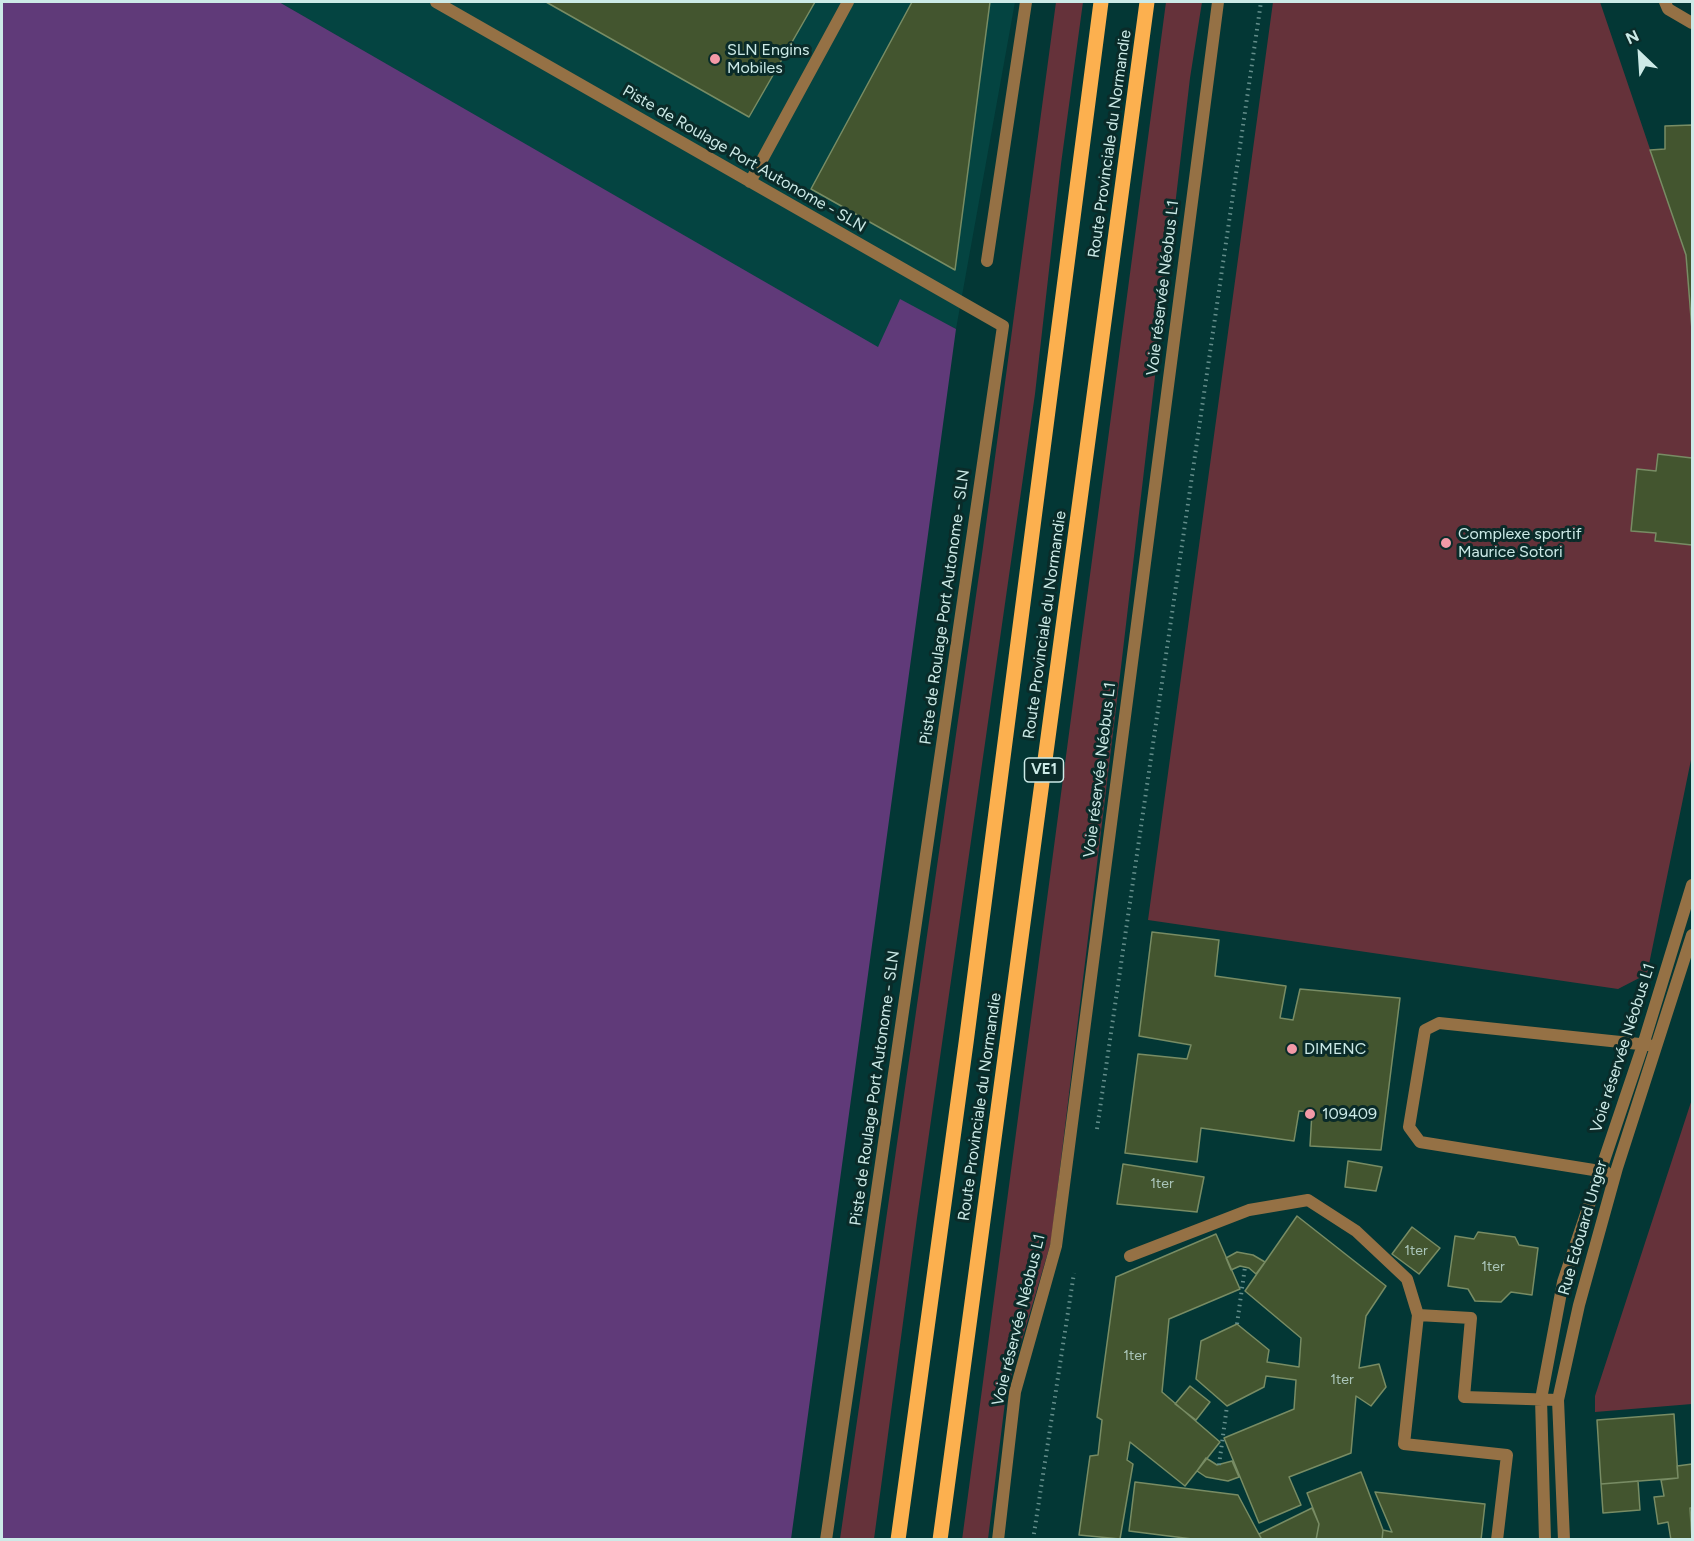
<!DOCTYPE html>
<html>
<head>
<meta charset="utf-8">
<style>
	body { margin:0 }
	#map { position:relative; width:1694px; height:1541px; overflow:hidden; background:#033735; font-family:Figtree,sans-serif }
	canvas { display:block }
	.frame { position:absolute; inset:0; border:3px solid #cceae7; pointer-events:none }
	.north { position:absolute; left:1610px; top:24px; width:60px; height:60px; -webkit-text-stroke:4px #0a2b29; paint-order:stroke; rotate:335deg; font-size:16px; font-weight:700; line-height:24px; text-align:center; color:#cceae7 }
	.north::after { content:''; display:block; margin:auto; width:21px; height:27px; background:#cceae7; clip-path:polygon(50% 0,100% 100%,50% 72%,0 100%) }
</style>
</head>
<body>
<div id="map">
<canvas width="1694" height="1541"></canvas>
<div class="frame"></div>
<div class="north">N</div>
</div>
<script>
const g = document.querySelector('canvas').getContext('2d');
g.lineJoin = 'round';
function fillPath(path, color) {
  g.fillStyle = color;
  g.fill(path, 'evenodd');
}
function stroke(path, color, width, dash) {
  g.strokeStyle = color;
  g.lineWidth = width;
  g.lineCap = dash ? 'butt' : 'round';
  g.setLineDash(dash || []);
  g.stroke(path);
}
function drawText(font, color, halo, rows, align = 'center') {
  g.font = font + ' Figtree,sans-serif';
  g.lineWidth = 6;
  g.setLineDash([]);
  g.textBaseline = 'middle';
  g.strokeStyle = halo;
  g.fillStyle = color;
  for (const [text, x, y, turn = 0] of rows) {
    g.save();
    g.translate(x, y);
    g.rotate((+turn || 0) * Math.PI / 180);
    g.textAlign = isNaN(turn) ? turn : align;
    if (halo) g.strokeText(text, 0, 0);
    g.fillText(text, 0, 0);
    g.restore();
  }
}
fillPath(new Path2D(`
	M 279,2 L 1015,2 L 956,329 L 900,300 L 878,348 Z`), '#044441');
fillPath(new Path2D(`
	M 1056,2 L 1083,2 L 1061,164 L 1035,394 L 917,1218 L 874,1539 L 840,1539 L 983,547 Z
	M 1166,2 L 1202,2 L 1190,78 L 1121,667 L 1051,1242 L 1006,1394 L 988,1539 L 962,1540 Z
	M 1273,2 L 1600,2 L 1686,255 L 1692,330 L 1692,755 L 1647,974 L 1618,989 L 1148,920 Z
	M 1692,1099 L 1692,1404 L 1595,1412 L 1595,1396 Z`), '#65323a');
fillPath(new Path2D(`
	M 2,2 L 279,2 L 878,347 L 900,299 L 956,329 L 791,1539 L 2,1539 Z`), '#603a79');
const building = new Path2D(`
	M 546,2 L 815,2 L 749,117 Z
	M 912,2 L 990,2 L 955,270 L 811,189 Z
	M 1692,125 L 1692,330 L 1686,255 L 1650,150 L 1665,149 L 1665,126 Z
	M 1658,454 L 1692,458 L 1692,545 L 1655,541 L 1656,533 L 1631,531 L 1637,469 L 1656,471 Z
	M 1152,932 L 1219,940 L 1215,976 L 1286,986 L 1280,1018 L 1293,1020 L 1300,989 L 1400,998 L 1381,1150 L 1310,1146 L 1312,1112 L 1299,1111 L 1294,1141 L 1201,1128 L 1197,1162 L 1125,1153 L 1138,1054 L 1187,1059 L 1191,1045 L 1139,1036 Z
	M 1348,1161 L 1382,1167 L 1376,1191 L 1345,1187 Z
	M 1123,1164 L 1204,1177 L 1197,1212 L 1117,1204 Z
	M 1297,1216 L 1386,1286 L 1366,1316 L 1359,1368 L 1379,1364 L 1386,1387 L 1371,1406 L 1356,1396 L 1351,1453 L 1289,1477 L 1301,1505 L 1259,1523 L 1224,1438 L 1294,1409 L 1296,1380 L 1266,1376 L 1264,1387 L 1227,1406 L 1196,1379 L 1201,1341 L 1237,1324 L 1269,1350 L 1267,1362 L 1299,1367 L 1301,1338 L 1245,1291 Z
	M 1412,1227 L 1440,1248 L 1419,1274 L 1392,1254 Z
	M 1478,1232 L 1515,1237 L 1519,1245 L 1538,1248 L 1532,1295 L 1511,1292 L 1501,1302 L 1475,1301 L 1468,1289 L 1448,1286 L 1455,1236 L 1474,1239 Z
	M 1216,1234 L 1240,1289 L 1169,1319 L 1162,1392 L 1220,1442 L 1185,1486 L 1130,1442 L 1127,1460 L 1133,1464 L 1120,1539 L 1079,1535 L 1090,1456 L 1098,1455 L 1102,1420 L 1097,1417 L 1116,1277 Z
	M 1237,1252 L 1253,1255 L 1265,1262 L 1256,1274 L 1249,1268 L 1240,1266 L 1231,1270 L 1226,1258 Z
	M 1190,1386 L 1210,1402 L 1196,1420 L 1175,1404 Z
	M 1674,1414 L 1678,1478 L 1601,1484 L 1597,1420 Z
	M 1206,1458 L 1217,1465 L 1232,1461 L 1239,1477 L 1228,1481 L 1206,1477 L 1197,1471 Z
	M 1692,1464 L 1692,1508 L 1690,1508 L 1692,1540 L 1671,1540 L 1668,1522 L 1658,1524 L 1654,1497 L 1664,1496 L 1661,1480 L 1678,1478 L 1677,1466 Z
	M 1361,1472 L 1383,1530 L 1382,1540 L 1316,1540 L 1319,1524 L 1307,1493 Z
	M 1638,1481 L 1640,1510 L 1603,1513 L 1601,1484 Z
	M 1135,1482 L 1238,1495 L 1262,1540 L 1200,1540 L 1129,1531 Z
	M 1375,1492 L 1485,1504 L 1481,1540 L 1382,1540 L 1383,1530 L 1392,1532 Z
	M 1312,1508 L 1319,1524 L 1316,1540 L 1262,1540 L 1259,1534 Z`);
fillPath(building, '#43552f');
stroke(building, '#788c64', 1.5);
stroke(new Path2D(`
	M 1097,1129 L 1261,2
	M 1237,1324 L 1245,1267
	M 1219,1465 L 1227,1406
	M 1033,1540 L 1074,1273`), '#648e8b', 4, [1.5, 4.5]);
stroke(new Path2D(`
	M 436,2 L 1003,326 L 826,1540
	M 1665,2 L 1668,9 L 1692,23
	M 750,182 L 848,2
	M 987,261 L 1026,2
	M 1606,1172 L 1420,1142 L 1409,1127 L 1425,1030 L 1439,1023 L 1649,1045
	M 1130,1256 L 1249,1210 L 1308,1200 L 1356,1231 L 1407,1279 L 1418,1315 L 1404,1444 L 1507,1455 L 1497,1540
	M 1418,1315 L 1471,1318 L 1464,1397 L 1558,1400
	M 998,1540 L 1015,1392 L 1056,1246 L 1218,2
	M 1545,1540 L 1541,1399 L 1563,1282 L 1643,1045 L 1692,885`), '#957145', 12);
stroke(new Path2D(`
	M 1564,1540 L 1558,1400 L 1579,1305 L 1617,1168 L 1692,935`), '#957145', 12);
stroke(new Path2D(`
	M 898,1540 L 966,1043 L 1101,2
	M 940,1540 L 1147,2`), '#fcb04f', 15);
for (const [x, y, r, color] of [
	[715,59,6,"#f39aa7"],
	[1446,543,6,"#f39aa7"],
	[1292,1049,6,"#f39aa7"],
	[1310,1114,6,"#f39aa7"]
]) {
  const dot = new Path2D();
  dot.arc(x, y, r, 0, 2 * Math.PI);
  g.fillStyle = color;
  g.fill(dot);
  stroke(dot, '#0a2b29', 2);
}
drawText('14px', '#aac5b9', null, [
	["1ter",1162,1184],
	["1ter",1416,1251],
	["1ter",1493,1267],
	["1ter",1135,1356],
	["1ter",1342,1380]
]);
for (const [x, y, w] of [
	[1044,770,39]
]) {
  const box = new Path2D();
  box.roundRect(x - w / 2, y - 12, w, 24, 4.5);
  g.fillStyle = '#0a2b29';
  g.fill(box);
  stroke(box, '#cceae7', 1.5);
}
drawText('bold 15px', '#cceae7', null, [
	["VE1",1044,770]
]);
drawText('16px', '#cceae7', '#0a2b29', [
	["SLN Engins",727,50],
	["Mobiles",727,68],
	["Complexe sportif",1458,534],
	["Maurice Sotori",1458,552],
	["DIMENC",1304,1049],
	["109409",1322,1114]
], 'left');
drawText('16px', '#cceae7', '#0a2b29', [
	["Route Provinciale du Normandie",1110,144,-82],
	["Piste de Roulage Port Autonome - SLN",744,159,30],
	["Voie réservée Néobus L1",1163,288,-83],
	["Piste de Roulage Port Autonome - SLN",945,607,-82],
	["Route Provinciale du Normandie",1045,625,-82],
	["Voie réservée Néobus L1",1100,770,-83],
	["Voie réservée Néobus L1",1623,1048,-72],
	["Piste de Roulage Port Autonome - SLN",875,1088,-82],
	["Route Provinciale du Normandie",980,1107,-82],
	["Rue Edouard Unger",1583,1228,-74],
	["Voie réservée Néobus L1",1019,1320,-76]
]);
</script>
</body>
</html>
